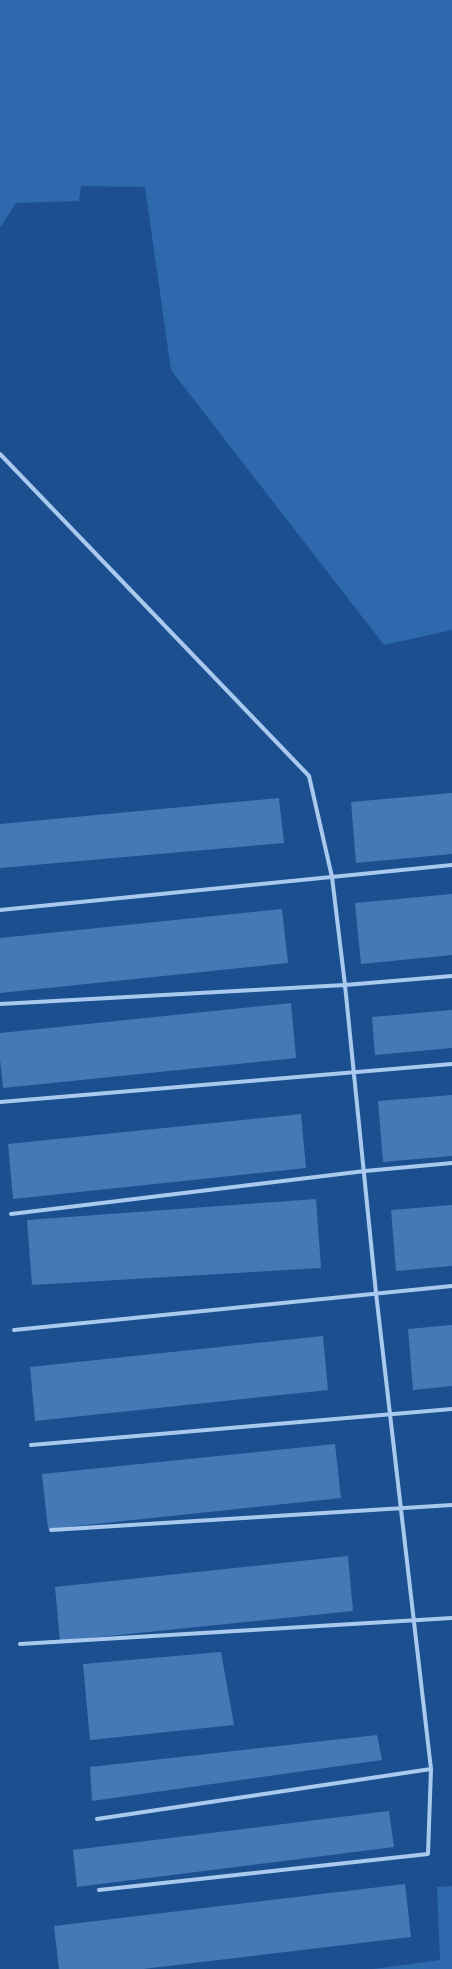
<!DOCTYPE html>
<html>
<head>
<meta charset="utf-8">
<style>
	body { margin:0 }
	canvas { display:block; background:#1b4f8f }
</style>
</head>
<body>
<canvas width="452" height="1969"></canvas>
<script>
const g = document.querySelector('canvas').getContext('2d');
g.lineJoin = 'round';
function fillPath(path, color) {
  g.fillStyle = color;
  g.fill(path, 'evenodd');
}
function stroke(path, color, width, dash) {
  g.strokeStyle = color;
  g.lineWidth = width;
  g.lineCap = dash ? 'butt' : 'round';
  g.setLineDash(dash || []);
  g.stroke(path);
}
fillPath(new Path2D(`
	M 0,0 L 452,0 L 452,630 L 384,645 L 171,370 L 145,187 L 81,186 L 79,201 L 16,203 L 0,228 Z
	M 452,1886 L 452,1969 L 373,1969 L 440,1960 L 437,1887 Z`), '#2e69ad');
fillPath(new Path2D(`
	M 452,793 L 452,854 L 356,863 L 351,802 Z
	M 279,798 L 284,843 L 0,868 L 0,824 Z
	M 452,894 L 452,955 L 361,964 L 355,903 Z
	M 282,909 L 288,963 L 0,993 L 0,938 Z
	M 291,1003 L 296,1058 L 3,1088 L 0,1059 L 0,1033 Z
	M 452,1010 L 452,1048 L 375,1055 L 372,1017 Z
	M 452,1095 L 452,1156 L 383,1162 L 378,1101 Z
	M 301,1114 L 306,1168 L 13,1199 L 8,1144 Z
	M 316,1199 L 321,1268 L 32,1285 L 27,1220 Z
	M 452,1205 L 452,1266 L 396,1271 L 391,1210 Z
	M 452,1325 L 452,1386 L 413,1390 L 408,1329 Z
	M 323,1336 L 328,1390 L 35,1421 L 30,1367 Z
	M 335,1444 L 341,1498 L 48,1529 L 42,1474 Z
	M 348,1556 L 353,1611 L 60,1641 L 55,1587 Z
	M 221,1652 L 234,1725 L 90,1740 L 83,1664 Z
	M 377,1735 L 382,1760 L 92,1801 L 90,1767 Z
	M 389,1811 L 394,1847 L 77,1887 L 73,1850 Z
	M 405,1884 L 411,1937 L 143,1969 L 59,1969 L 54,1926 Z`), '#4478b7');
stroke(new Path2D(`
	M 0,454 L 309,776 L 332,877 L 345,985 L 376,1293 L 431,1769 L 428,1854 L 99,1890
	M 0,910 L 452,865
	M 0,1004 L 345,985 L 452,976
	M 0,1102 L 452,1064
	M 11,1214 L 365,1171 L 452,1163
	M 14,1330 L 452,1286
	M 31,1445 L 452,1409
	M 51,1530 L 452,1505
	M 20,1644 L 452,1618
	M 97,1819 L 431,1769`), '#a9c9ee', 4);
</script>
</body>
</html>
